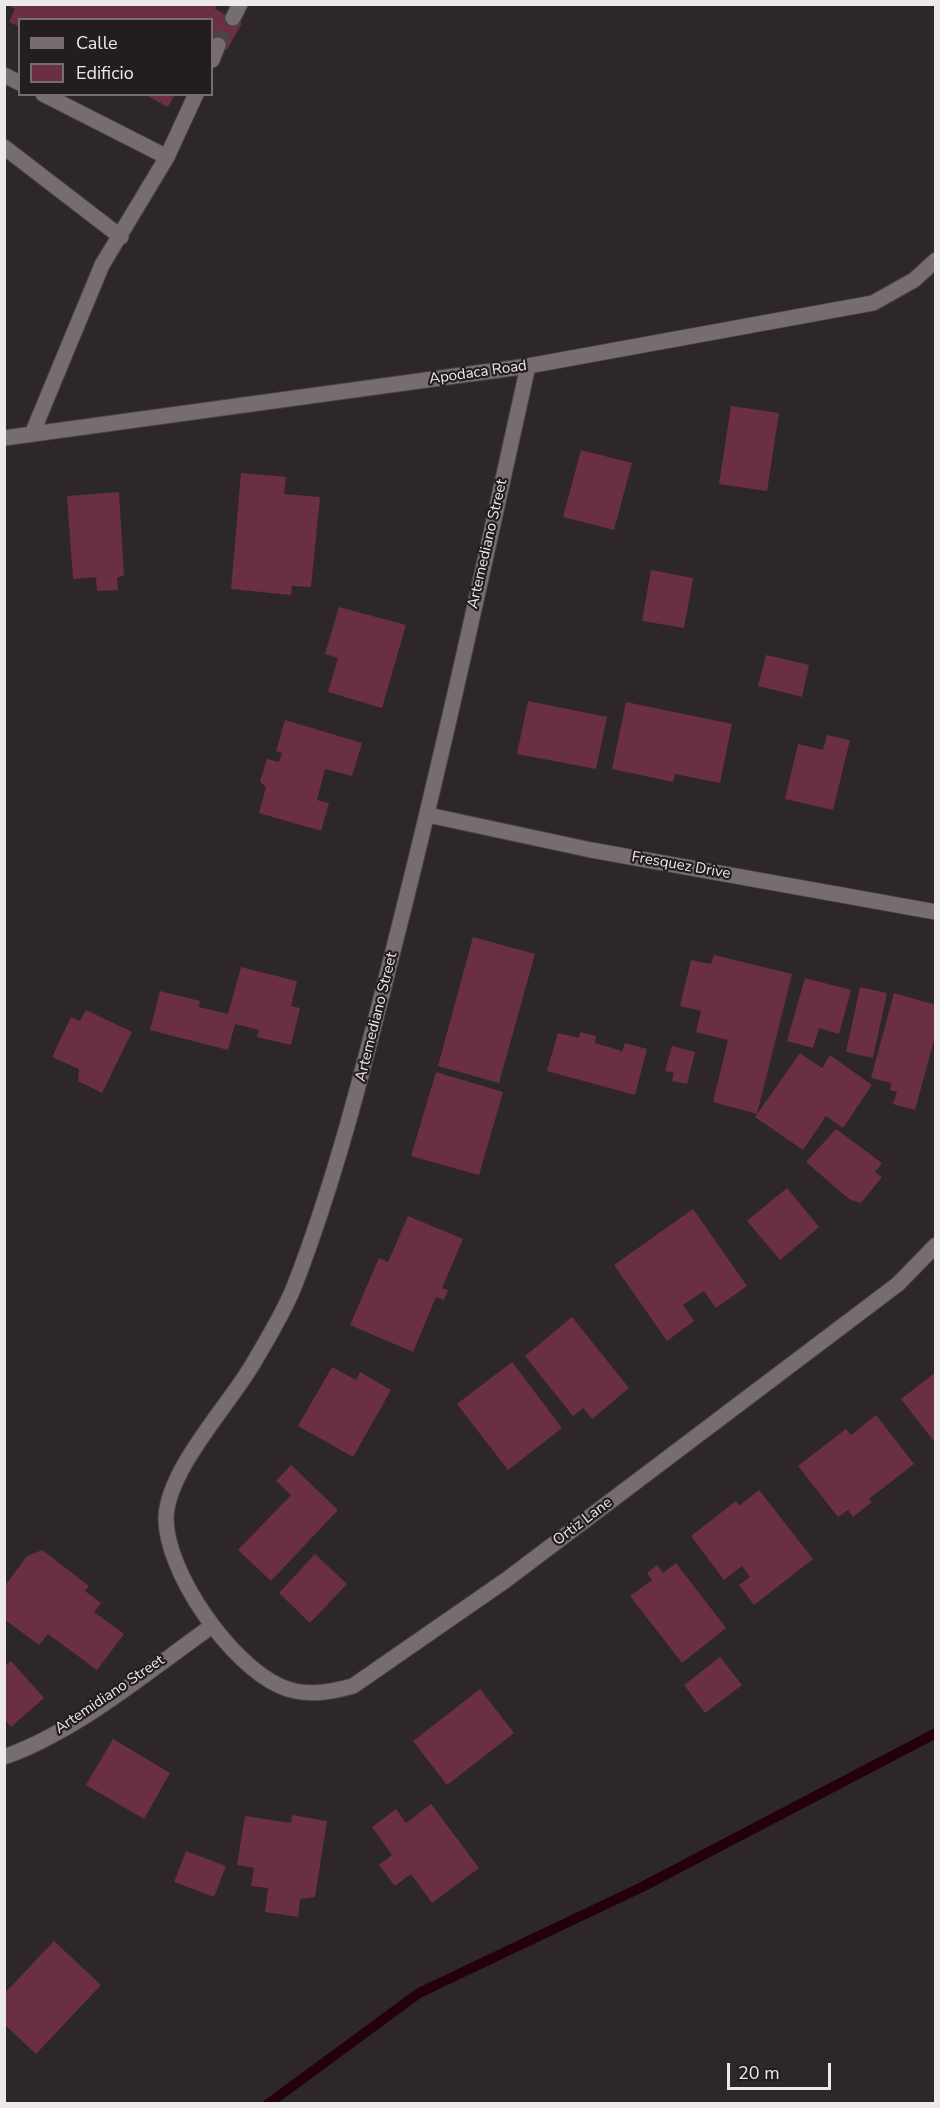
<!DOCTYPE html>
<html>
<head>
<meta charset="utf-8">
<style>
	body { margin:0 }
	#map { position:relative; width:940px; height:2108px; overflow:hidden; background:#2e2729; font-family:"Nunito Sans",sans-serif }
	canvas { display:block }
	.frame { position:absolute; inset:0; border:6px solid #ede8e9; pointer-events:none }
	.legend { position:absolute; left:18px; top:18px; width:195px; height:78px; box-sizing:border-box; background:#241d1f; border:2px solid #746e70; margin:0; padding:8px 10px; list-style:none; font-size:18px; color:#ede8e9 }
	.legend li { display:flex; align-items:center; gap:12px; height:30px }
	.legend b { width:30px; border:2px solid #746e70 }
	.scale { position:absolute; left:727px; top:2063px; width:104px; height:27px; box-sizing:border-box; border:3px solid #ede8e9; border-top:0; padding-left:8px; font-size:18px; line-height:21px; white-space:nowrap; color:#ede8e9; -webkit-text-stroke:4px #241d1f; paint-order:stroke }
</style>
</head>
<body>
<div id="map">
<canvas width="940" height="2108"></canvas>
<div class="frame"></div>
<ul class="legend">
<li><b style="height:8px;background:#766d6f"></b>Calle</li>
<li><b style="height:16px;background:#6a2f42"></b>Edificio</li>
</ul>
<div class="scale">20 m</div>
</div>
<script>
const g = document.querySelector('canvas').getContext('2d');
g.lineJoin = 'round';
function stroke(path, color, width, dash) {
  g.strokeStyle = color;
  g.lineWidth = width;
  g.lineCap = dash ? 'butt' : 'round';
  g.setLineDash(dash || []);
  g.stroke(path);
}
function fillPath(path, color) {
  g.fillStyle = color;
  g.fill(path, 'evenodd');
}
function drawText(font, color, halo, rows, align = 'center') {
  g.font = font + ' "Nunito Sans",sans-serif';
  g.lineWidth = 4.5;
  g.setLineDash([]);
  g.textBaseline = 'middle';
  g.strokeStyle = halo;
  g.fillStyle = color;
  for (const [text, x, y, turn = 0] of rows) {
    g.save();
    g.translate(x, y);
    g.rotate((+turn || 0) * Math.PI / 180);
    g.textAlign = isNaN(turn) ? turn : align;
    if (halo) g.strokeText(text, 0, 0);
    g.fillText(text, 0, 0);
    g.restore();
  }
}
stroke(new Path2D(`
	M 268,2104 L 419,1993 L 642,1887 L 936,1733`), '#24000c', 10);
fillPath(new Path2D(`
	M 6,4 L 217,4 L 215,9 L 242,23 L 227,50 L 212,42 L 212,20 L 20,20 L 20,27 L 9,22 L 15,9 Z
	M 144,94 L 175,94 L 168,107 Z
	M 731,406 L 779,413 L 767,491 L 719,484 Z
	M 581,450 L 632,463 L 614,530 L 563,517 Z
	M 241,473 L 286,477 L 284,494 L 320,497 L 311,587 L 292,586 L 291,595 L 231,589 Z
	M 119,492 L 124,575 L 117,578 L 118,590 L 97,591 L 96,577 L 73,579 L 67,496 Z
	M 651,570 L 693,578 L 684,628 L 642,621 Z
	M 339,607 L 406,625 L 382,708 L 328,692 L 338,658 L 325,654 Z
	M 766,655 L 809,665 L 802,697 L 758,686 Z
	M 528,701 L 607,717 L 596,769 L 517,754 Z
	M 626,702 L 732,724 L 720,783 L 675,774 L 673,782 L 612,769 Z
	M 285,720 L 362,743 L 352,776 L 325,769 L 317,800 L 329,803 L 321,831 L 259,813 L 266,787 L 260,782 L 267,759 L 279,762 L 282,753 L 276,751 Z
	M 827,735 L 850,740 L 833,810 L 785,799 L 798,744 L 823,750 Z
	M 473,937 L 535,954 L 499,1083 L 438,1066 Z
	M 714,955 L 792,974 L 757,1114 L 713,1102 L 728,1040 L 696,1032 L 701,1011 L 680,1006 L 691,960 L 711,964 Z
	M 241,967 L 297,981 L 291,1006 L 300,1008 L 291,1045 L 257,1037 L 259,1030 L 235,1024 L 228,1050 L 150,1030 L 160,991 L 200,1001 L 199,1007 L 228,1014 Z
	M 805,978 L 851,990 L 839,1034 L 819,1028 L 813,1048 L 787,1041 Z
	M 860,987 L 887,993 L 873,1058 L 846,1052 Z
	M 894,993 L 936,1005 L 936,1033 L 915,1110 L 893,1104 L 897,1092 L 890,1090 L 891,1083 L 871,1078 Z
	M 86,1010 L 132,1032 L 102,1093 L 78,1081 L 79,1069 L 52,1057 L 71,1017 L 80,1021 Z
	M 580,1032 L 596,1036 L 595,1043 L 622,1051 L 625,1043 L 647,1049 L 635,1095 L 547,1071 L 558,1033 L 579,1038 Z
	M 672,1046 L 695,1052 L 687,1084 L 672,1081 L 674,1073 L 665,1071 Z
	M 800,1053 L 822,1068 L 830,1055 L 872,1085 L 843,1128 L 826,1116 L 803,1150 L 755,1117 Z
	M 436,1072 L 503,1092 L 479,1175 L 411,1156 Z
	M 836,1129 L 882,1163 L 875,1172 L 882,1177 L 861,1203 L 849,1199 L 806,1162 Z
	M 787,1188 L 819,1227 L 780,1260 L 747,1221 Z
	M 693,1209 L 747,1286 L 716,1308 L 704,1291 L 683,1305 L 694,1321 L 667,1341 L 614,1265 Z
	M 408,1216 L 463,1239 L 442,1288 L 448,1290 L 444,1300 L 436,1297 L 413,1352 L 350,1325 L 379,1258 L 388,1262 Z
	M 572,1317 L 629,1388 L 592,1419 L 583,1408 L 573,1416 L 525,1356 Z
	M 512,1362 L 562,1428 L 508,1470 L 457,1404 Z
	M 332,1367 L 356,1380 L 360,1372 L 391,1390 L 353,1457 L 298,1426 Z
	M 936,1372 L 936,1438 L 933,1440 L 901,1399 Z
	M 876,1415 L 914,1464 L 869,1499 L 872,1502 L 853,1517 L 848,1510 L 838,1517 L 798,1466 L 846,1429 L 851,1435 Z
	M 291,1465 L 338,1510 L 271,1581 L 238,1550 L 291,1495 L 276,1481 Z
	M 759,1490 L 813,1559 L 754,1605 L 739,1585 L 750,1577 L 742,1566 L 724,1580 L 691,1536 L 736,1501 L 739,1506 Z
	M 42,1550 L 89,1586 L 85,1591 L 101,1603 L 94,1612 L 124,1634 L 97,1670 L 48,1634 L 39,1645 L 4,1619 L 4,1587 L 27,1556 Z
	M 315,1554 L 347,1584 L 310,1623 L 279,1593 Z
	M 676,1563 L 726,1628 L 682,1663 L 630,1596 L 652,1580 L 647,1573 L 657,1565 L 663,1573 Z
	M 720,1657 L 742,1685 L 705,1713 L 684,1685 Z
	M 11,1661 L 44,1698 L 11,1727 L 4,1719 L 4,1667 Z
	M 480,1689 L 514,1733 L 447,1785 L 413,1741 Z
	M 113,1739 L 170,1773 L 144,1819 L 86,1785 Z
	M 431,1804 L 479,1868 L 432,1903 L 411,1874 L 395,1886 L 379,1865 L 392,1855 L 372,1827 L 396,1809 L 406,1823 Z
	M 292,1815 L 327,1821 L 315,1897 L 300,1899 L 298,1917 L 265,1912 L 268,1888 L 251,1886 L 254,1868 L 237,1865 L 245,1816 L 291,1823 Z
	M 186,1851 L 226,1866 L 214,1897 L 174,1882 Z
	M 54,1941 L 101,1985 L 36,2054 L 4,2024 L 4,1994 Z`), '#6a2f42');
stroke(new Path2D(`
	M 218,45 L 233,18`), '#4b4446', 15, [15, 8]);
const minor = new Path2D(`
	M 233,18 L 240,4
	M 212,60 L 218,45
	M 4,75 L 20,83
	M 4,147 L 121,237
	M 167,157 L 196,94
	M 528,366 C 485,560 443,755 394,947 C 365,1062 337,1176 294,1287 C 283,1314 266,1342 251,1367 C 227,1407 168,1470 166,1517 C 165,1571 230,1664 280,1686 C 304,1697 328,1693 353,1686 L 506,1580 L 898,1284 L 936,1245
	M 32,434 L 102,265 L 167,157 L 43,94
	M 4,438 L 528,366 L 873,303 L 914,280 L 936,260
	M 428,815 L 591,850 L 936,912
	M 4,1757 C 78,1731 148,1671 212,1626`);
stroke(minor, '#4a4445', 17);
stroke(minor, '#766d6f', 15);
drawText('15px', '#ede8e9', '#241d1f', [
	["Apodaca Road",478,373,-8],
	["Artemediano Street",488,544,-77],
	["Fresquez Drive",681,866,10],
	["Artemediano Street",377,1017,-76],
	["Ortiz Lane",583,1522,-37],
	["Artemidiano Street",110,1695,-34]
]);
</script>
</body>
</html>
